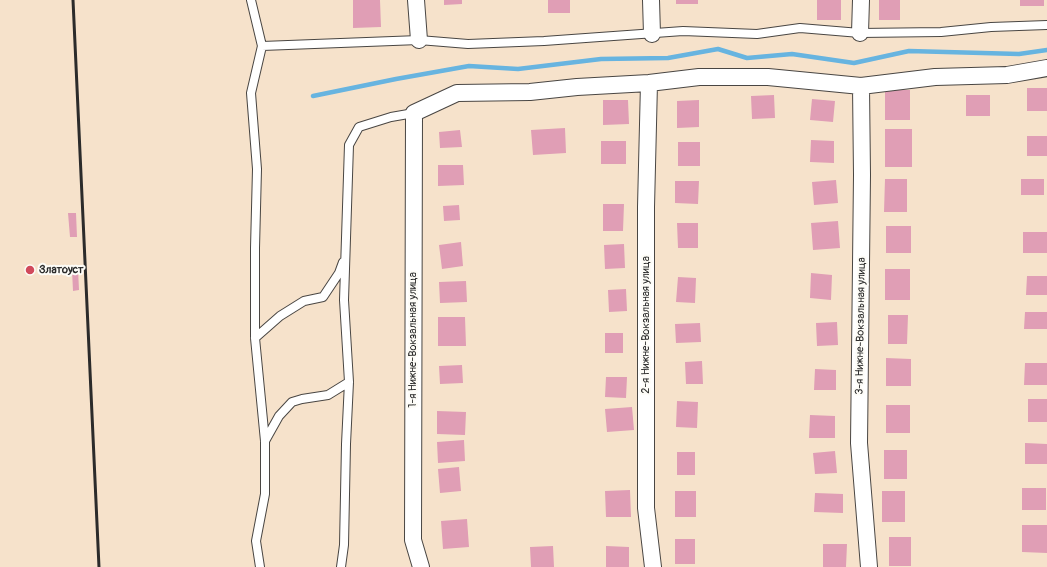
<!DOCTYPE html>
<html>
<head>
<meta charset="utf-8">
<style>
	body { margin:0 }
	canvas { display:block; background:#f6e2cb }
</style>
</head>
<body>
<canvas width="1047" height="567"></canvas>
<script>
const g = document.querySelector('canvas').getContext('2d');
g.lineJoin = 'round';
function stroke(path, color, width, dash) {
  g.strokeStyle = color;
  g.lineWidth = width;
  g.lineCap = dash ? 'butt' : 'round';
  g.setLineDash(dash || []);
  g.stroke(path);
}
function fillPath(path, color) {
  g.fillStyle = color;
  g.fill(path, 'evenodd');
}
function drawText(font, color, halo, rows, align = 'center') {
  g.font = font + ' Pangolin,sans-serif';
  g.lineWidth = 4;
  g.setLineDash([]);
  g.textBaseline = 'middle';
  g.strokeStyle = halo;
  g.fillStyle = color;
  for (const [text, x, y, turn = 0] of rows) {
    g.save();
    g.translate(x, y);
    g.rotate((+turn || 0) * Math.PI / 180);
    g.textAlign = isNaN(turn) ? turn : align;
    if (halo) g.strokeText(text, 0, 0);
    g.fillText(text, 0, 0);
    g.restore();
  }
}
stroke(new Path2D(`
	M 313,96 L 396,79 L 469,66 L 518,69 L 601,59 L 668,58 L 718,49 L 747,58 L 792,54 L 854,63 L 909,51 L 1019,54 L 1047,50`), '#67b4e0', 4.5);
fillPath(new Path2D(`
	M 353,0 L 380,0 L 381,27 L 353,28 Z
	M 444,0 L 462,0 L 462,4 L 444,5 Z
	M 548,0 L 570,0 L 570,13 L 548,13 Z
	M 676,0 L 698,0 L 698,4 L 676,4 Z
	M 817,0 L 841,0 L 841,20 L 817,20 Z
	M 879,0 L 900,0 L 900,20 L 879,20 Z
	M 1020,0 L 1044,0 L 1044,6 L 1020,6 Z
	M 1027,88 L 1047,88 L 1047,111 L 1027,111 Z
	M 885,90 L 910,90 L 910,120 L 885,120 Z
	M 774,95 L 775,118 L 752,119 L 751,96 Z
	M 966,95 L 990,95 L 990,116 L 966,116 Z
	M 812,99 L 835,101 L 833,122 L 810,120 Z
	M 603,100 L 628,100 L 629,124 L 603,125 Z
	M 699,100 L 699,127 L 677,128 L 677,101 Z
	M 565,128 L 566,153 L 533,155 L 531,130 Z
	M 885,129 L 912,129 L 912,167 L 885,167 Z
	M 460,130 L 462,147 L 440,148 L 439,132 Z
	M 1027,136 L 1047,136 L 1047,156 L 1027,156 Z
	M 811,140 L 834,141 L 834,163 L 810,162 Z
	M 601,141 L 626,141 L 626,164 L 601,164 Z
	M 678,142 L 700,142 L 700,166 L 678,166 Z
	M 438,165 L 463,165 L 464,185 L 438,186 Z
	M 885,179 L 907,179 L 907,212 L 884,212 Z
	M 1021,179 L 1044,179 L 1044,195 L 1021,195 Z
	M 836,180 L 838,203 L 814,205 L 812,182 Z
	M 675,181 L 699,181 L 698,204 L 675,203 Z
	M 603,204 L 624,204 L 623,231 L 603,231 Z
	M 459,205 L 460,220 L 444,221 L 443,206 Z
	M 68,213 L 76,213 L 77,237 L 70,237 Z
	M 838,221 L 840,248 L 813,250 L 811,223 Z
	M 677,223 L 698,223 L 698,248 L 678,248 Z
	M 886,226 L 911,226 L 911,253 L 886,253 Z
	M 1023,232 L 1047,232 L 1047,253 L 1023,253 Z
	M 461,242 L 463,266 L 442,269 L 439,245 Z
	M 624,244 L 625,268 L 605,269 L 604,245 Z
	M 78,269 L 79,290 L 73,291 L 72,270 Z
	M 885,269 L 910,269 L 910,300 L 885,300 Z
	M 811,273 L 832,275 L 831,300 L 810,298 Z
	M 1027,276 L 1047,276 L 1047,295 L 1026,295 Z
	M 678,277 L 696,278 L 695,303 L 676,302 Z
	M 466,281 L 467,302 L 440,303 L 439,282 Z
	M 626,289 L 627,311 L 609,312 L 608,290 Z
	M 1025,312 L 1047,312 L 1047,329 L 1024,329 Z
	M 888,315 L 908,315 L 907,344 L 888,344 Z
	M 438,317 L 465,317 L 466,346 L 438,346 Z
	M 837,322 L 838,345 L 817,346 L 816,323 Z
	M 700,323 L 701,342 L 676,343 L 675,324 Z
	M 605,333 L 623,333 L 623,353 L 605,353 Z
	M 886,358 L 911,359 L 911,386 L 886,386 Z
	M 702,361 L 703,384 L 686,384 L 685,362 Z
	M 1025,363 L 1047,363 L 1047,385 L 1024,385 Z
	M 462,365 L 463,383 L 440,384 L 439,366 Z
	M 815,369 L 836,370 L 836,390 L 814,390 Z
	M 606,377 L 627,377 L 626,398 L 605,397 Z
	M 1028,399 L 1047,399 L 1047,422 L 1028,422 Z
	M 677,401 L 698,402 L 697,428 L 676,427 Z
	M 886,405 L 910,405 L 910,433 L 886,433 Z
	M 632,407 L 634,430 L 607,432 L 605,409 Z
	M 437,411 L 466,412 L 465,435 L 437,434 Z
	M 810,415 L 835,416 L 835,438 L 809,438 Z
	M 464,440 L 465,461 L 438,463 L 437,442 Z
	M 1025,443 L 1047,444 L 1047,464 L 1025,464 Z
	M 884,450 L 907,450 L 907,479 L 884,479 Z
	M 835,451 L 837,473 L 815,474 L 813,453 Z
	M 677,452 L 695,452 L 695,475 L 677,475 Z
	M 459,467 L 461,491 L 440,493 L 438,469 Z
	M 1022,488 L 1046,488 L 1046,510 L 1022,510 Z
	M 630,490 L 631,517 L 606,517 L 605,491 Z
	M 675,491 L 696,491 L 696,517 L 675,517 Z
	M 882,491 L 905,491 L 905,522 L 882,522 Z
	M 815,493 L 843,494 L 843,513 L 814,512 Z
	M 467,519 L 469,547 L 443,549 L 441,521 Z
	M 1022,525 L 1047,525 L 1047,553 L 1022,552 Z
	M 889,537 L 911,537 L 911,566 L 889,566 Z
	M 675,539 L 695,539 L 695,564 L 675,564 Z
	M 823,544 L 847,544 L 846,567 L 823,567 Z
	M 553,546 L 554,567 L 531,567 L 530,547 Z
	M 606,546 L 629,547 L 629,567 L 606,567 Z`), '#e09eb5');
const service = new Path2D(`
	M 251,0 L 262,46 L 251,93 L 257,169 L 255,248 L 255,338 L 265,441 L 265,494 L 256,541 L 260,567
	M 262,46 L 419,40 L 468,44 L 544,41 L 683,31 L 757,34 L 800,28 L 860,33 L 941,32 L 991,27 L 1047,25
	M 255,338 L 280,316 L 304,301 L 323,297 L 339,273 L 343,262
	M 265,441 L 279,416 L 292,402 L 302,399 L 328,395 L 349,382
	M 341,567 L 344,545 L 346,444 L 349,382 L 344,300 L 349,145 L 359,127 L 391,117 L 414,113`);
const minor = new Path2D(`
	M 416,0 L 419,40
	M 651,0 L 652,34
	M 860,33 L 861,0
	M 649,83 L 646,207 L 646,508 L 653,567
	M 861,86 L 862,175 L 859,443 L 869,567
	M 421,567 L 413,540 L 414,113 L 457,93 L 530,92 L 577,87 L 649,83 L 699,77 L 768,77 L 861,86 L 935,77 L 1007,75 L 1047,68`);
stroke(service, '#494643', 10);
stroke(minor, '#494643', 18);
stroke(service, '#fff', 8);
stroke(minor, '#fff', 16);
stroke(new Path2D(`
	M 73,0 L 99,567`), '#2b2b2b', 3);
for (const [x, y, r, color] of [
	[30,270,5,"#d1495b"]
]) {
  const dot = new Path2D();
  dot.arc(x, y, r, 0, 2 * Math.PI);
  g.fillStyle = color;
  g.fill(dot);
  stroke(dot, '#fdfcf7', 1.5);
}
drawText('bold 11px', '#2b2b2b', '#fdfcf7', [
	["Златоуст",39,270]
], 'left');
drawText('11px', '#2b2b2b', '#fdfcf7', [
	["2-я Нижне-Вокзальная улица",646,325,-90],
	["3-я Нижне-Вокзальная улица",861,326,-89],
	["1-я Нижне-Вокзальная улица",413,340,-90]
]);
</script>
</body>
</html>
